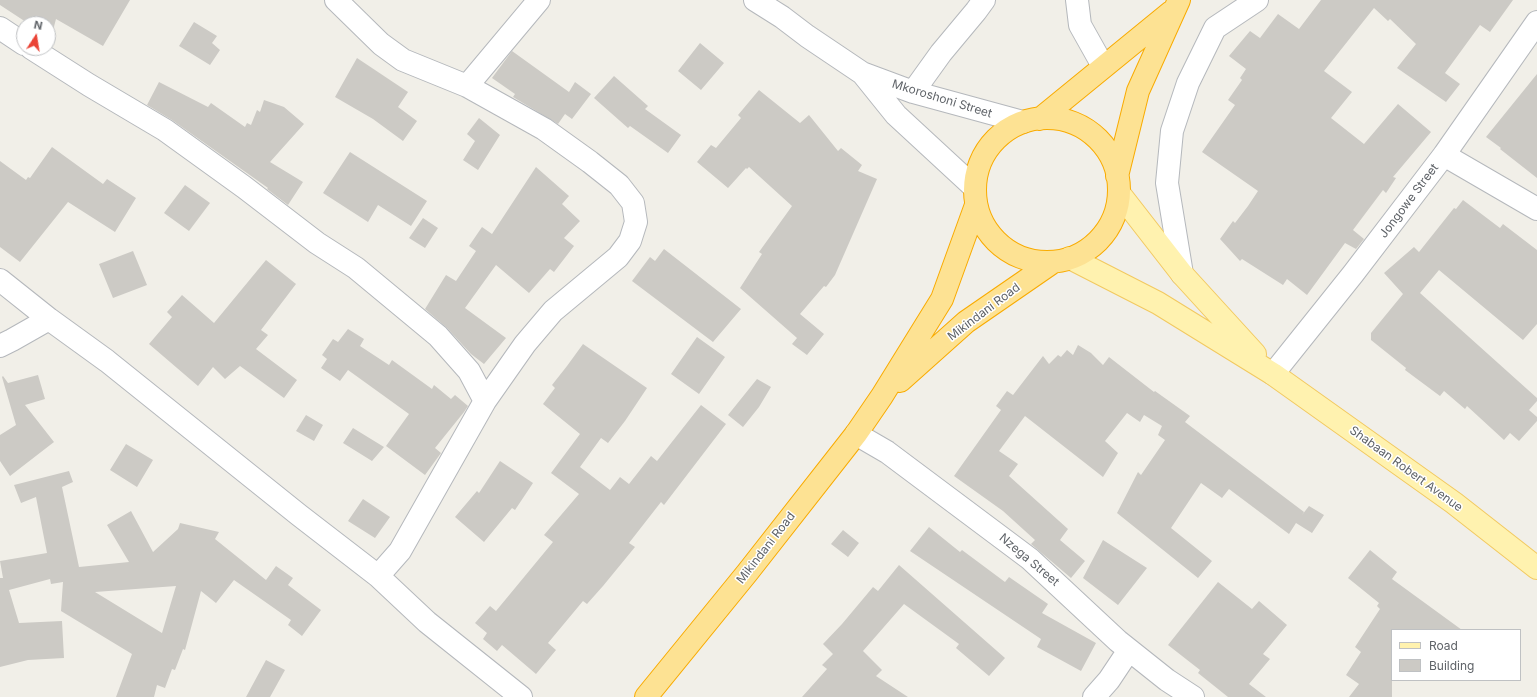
<!DOCTYPE html>
<html>
<head>
<meta charset="utf-8">
<style>
	body { margin:0 }
	#map { position:relative; width:1537px; height:697px; overflow:hidden; background:#f1efe8; font-family:Inter,sans-serif }
	canvas { display:block }
	.legend { position:absolute; left:1391px; top:629px; width:130px; height:52px; box-sizing:border-box; background:#fff; border:1px solid #bfc1c3; margin:0; padding:5px 7px; list-style:none; font-size:12px; color:#5f6368 }
	.legend li { display:flex; align-items:center; gap:8px; height:20px }
	.legend b { width:20px; border:1px solid #bfc1c3 }
	.north { position:absolute; left:16px; top:16px; width:40px; height:40px; box-sizing:border-box; background:#fff; border:1px solid #bfc1c3; border-radius:50%; rotate:12deg; font-size:11px; font-weight:700; line-height:16px; text-align:center; color:#5f6368 }
	.north::after { content:''; display:block; margin:auto; width:14px; height:18px; background:#ea4335; clip-path:polygon(50% 0,100% 100%,50% 72%,0 100%) }
</style>
</head>
<body>
<div id="map">
<canvas width="1537" height="697"></canvas>
<ul class="legend">
<li><b style="height:5px;background:#fff2af"></b>Road</li>
<li><b style="height:11px;background:#cccac5"></b>Building</li>
</ul>
<div class="north">N</div>
</div>
<script>
const g = document.querySelector('canvas').getContext('2d');
g.lineJoin = 'round';
function fillPath(path, color) {
  g.fillStyle = color;
  g.fill(path, 'evenodd');
}
function stroke(path, color, width, dash) {
  g.strokeStyle = color;
  g.lineWidth = width;
  g.lineCap = dash ? 'butt' : 'round';
  g.setLineDash(dash || []);
  g.stroke(path);
}
function drawText(font, color, halo, rows, align = 'center') {
  g.font = font + ' Inter,sans-serif';
  g.lineWidth = 3;
  g.setLineDash([]);
  g.textBaseline = 'middle';
  g.strokeStyle = halo;
  g.fillStyle = color;
  for (const [text, x, y, turn = 0] of rows) {
    g.save();
    g.translate(x, y);
    g.rotate((+turn || 0) * Math.PI / 180);
    g.textAlign = isNaN(turn) ? turn : align;
    if (halo) g.strokeText(text, 0, 0);
    g.fillText(text, 0, 0);
    g.restore();
  }
}
fillPath(new Path2D(`
	M 0,0 L 130,0 L 103,46 L 56,19 L 51,38 L 48,36 L 48,24 L 29,24 L 0,5 Z
	M 1321,0 L 1513,0 L 1490,32 L 1480,25 L 1445,73 L 1460,84 L 1446,102 L 1397,68 L 1416,44 L 1390,19 L 1388,21 L 1374,8 L 1324,71 L 1352,92 L 1331,118 L 1364,144 L 1398,104 L 1431,132 L 1393,177 L 1396,178 L 1386,193 L 1383,190 L 1353,230 L 1364,239 L 1356,249 L 1345,243 L 1307,295 L 1287,279 L 1283,285 L 1242,259 L 1240,261 L 1220,239 L 1233,221 L 1235,223 L 1248,206 L 1258,191 L 1202,152 L 1235,105 L 1228,100 L 1242,80 L 1240,78 L 1246,69 L 1229,56 L 1250,31 L 1260,38 L 1278,14 L 1299,29 Z
	M 194,22 L 217,36 L 212,43 L 220,50 L 210,65 L 179,46 Z
	M 700,43 L 724,63 L 701,90 L 678,71 Z
	M 512,51 L 569,92 L 575,82 L 591,94 L 572,119 L 565,114 L 558,124 L 513,97 L 515,94 L 492,78 Z
	M 357,58 L 408,92 L 398,107 L 417,121 L 403,141 L 373,119 L 335,97 Z
	M 1537,74 L 1537,178 L 1500,149 L 1501,148 L 1486,137 Z
	M 614,76 L 648,106 L 645,109 L 681,135 L 668,153 L 630,126 L 628,128 L 594,98 Z
	M 159,82 L 208,107 L 211,103 L 245,127 L 247,123 L 251,125 L 257,110 L 260,112 L 264,100 L 284,107 L 304,124 L 270,162 L 303,182 L 288,205 L 267,189 L 268,188 L 172,120 L 147,105 Z
	M 759,90 L 800,123 L 809,115 L 838,151 L 841,148 L 862,165 L 858,171 L 877,179 L 835,275 L 826,287 L 824,286 L 800,314 L 824,334 L 807,355 L 792,344 L 797,338 L 740,288 L 762,254 L 759,252 L 792,206 L 749,167 L 747,169 L 746,168 L 728,188 L 697,162 L 711,145 L 716,148 L 741,118 L 738,115 Z
	M 479,118 L 500,135 L 478,170 L 463,160 L 475,141 L 467,134 Z
	M 52,147 L 103,184 L 107,179 L 136,198 L 115,232 L 68,202 L 20,262 L 0,247 L 0,161 L 26,180 L 28,177 L 30,178 Z
	M 350,152 L 427,201 L 411,226 L 378,205 L 368,222 L 323,193 Z
	M 536,167 L 569,196 L 562,204 L 580,221 L 564,238 L 574,246 L 554,272 L 550,269 L 529,293 L 496,265 L 465,308 L 506,338 L 484,364 L 471,354 L 447,328 L 425,309 L 446,275 L 456,281 L 476,251 L 469,246 L 482,227 L 492,234 Z
	M 185,185 L 210,203 L 189,231 L 164,213 Z
	M 1463,200 L 1500,228 L 1503,224 L 1537,250 L 1537,324 L 1523,340 L 1439,270 L 1420,293 L 1537,398 L 1537,401 L 1529,410 L 1537,417 L 1537,421 L 1519,441 L 1510,433 L 1504,440 L 1467,406 L 1465,409 L 1444,391 L 1440,396 L 1405,370 L 1406,368 L 1371,340 L 1371,333 L 1403,294 L 1384,273 L 1414,247 L 1419,252 L 1454,208 L 1456,209 Z
	M 423,218 L 438,228 L 425,248 L 409,238 Z
	M 664,249 L 741,309 L 713,342 L 632,281 L 650,257 L 655,261 Z
	M 133,251 L 147,285 L 113,298 L 99,264 Z
	M 266,260 L 296,284 L 261,330 L 268,335 L 256,349 L 297,380 L 284,398 L 240,366 L 225,379 L 213,367 L 198,386 L 149,344 L 172,317 L 167,312 L 182,295 L 214,323 Z
	M 348,329 L 364,339 L 360,346 L 389,365 L 392,360 L 432,389 L 434,385 L 451,399 L 455,395 L 468,406 L 464,412 L 435,448 L 441,453 L 425,475 L 386,446 L 409,414 L 348,370 L 340,381 L 321,368 L 327,359 L 322,355 L 333,339 L 338,342 Z
	M 697,337 L 725,357 L 699,394 L 671,374 Z
	M 583,344 L 647,388 L 625,421 L 608,443 L 601,438 L 580,467 L 610,490 L 620,477 L 629,484 L 651,456 L 657,461 L 701,405 L 726,424 L 664,505 L 661,502 L 629,543 L 635,547 L 603,586 L 587,604 L 583,601 L 548,643 L 556,650 L 536,674 L 502,645 L 497,651 L 483,639 L 487,633 L 475,623 L 490,606 L 496,611 L 553,542 L 544,535 L 579,494 L 551,473 L 580,434 L 543,404 L 555,388 L 552,385 L 567,366 Z
	M 1078,345 L 1091,353 L 1103,365 L 1109,357 L 1154,392 L 1155,391 L 1190,416 L 1185,422 L 1304,512 L 1302,515 L 1309,506 L 1324,515 L 1312,533 L 1296,523 L 1289,534 L 1229,489 L 1222,498 L 1201,483 L 1171,528 L 1212,561 L 1198,578 L 1117,513 L 1138,472 L 1141,475 L 1165,440 L 1158,435 L 1162,426 L 1144,415 L 1140,422 L 1127,413 L 1105,441 L 1118,453 L 1103,477 L 1025,416 L 999,451 L 1018,464 L 1009,476 L 1068,529 L 1060,540 L 1085,561 L 1071,578 L 1031,544 L 1035,540 L 1003,511 L 954,476 L 1001,410 L 996,406 L 1007,391 L 1013,395 L 1043,356 L 1049,364 L 1058,355 L 1061,357 L 1067,350 L 1073,355 Z
	M 38,375 L 45,399 L 25,405 L 54,442 L 10,476 L 0,461 L 0,435 L 16,425 L 2,377 L 3,376 L 8,383 Z
	M 757,379 L 771,387 L 759,407 L 743,427 L 728,415 Z
	M 306,415 L 323,425 L 314,441 L 296,431 Z
	M 353,428 L 384,447 L 372,461 L 343,443 Z
	M 126,444 L 153,460 L 137,487 L 110,470 Z
	M 500,461 L 533,483 L 515,510 L 512,508 L 484,542 L 455,517 L 477,491 L 479,493 Z
	M 69,471 L 73,482 L 62,487 L 79,567 L 129,562 L 107,525 L 131,511 L 153,552 L 178,529 L 180,523 L 219,532 L 215,539 L 266,580 L 276,566 L 293,578 L 288,585 L 321,610 L 302,636 L 288,625 L 291,620 L 234,580 L 216,603 L 201,591 L 185,650 L 183,649 L 175,670 L 172,669 L 165,688 L 157,685 L 154,697 L 116,697 L 132,654 L 61,611 L 63,582 L 51,584 L 50,579 L 9,590 L 19,623 L 62,621 L 64,658 L 28,660 L 0,667 L 0,578 L 3,578 L 0,561 L 47,553 L 36,497 L 21,503 L 14,485 ZM 176,586 L 162,633 L 95,592 Z
	M 363,499 L 390,517 L 375,538 L 348,521 Z
	M 929,527 L 960,552 L 962,550 L 1005,582 L 1009,577 L 1048,604 L 1042,613 L 1096,643 L 1081,671 L 1037,647 L 1041,639 L 910,551 Z
	M 843,530 L 859,543 L 848,557 L 831,544 Z
	M 1103,540 L 1147,568 L 1118,605 L 1083,578 Z
	M 1370,550 L 1397,572 L 1392,579 L 1462,630 L 1392,630 L 1392,697 L 1349,697 L 1359,684 L 1346,675 L 1361,652 L 1355,647 L 1380,609 L 1377,606 L 1379,603 L 1348,578 Z
	M 899,565 L 1005,658 L 989,676 L 956,648 L 959,644 L 904,604 L 863,651 L 882,670 L 876,676 L 908,697 L 802,697 L 827,669 L 822,665 L 833,654 L 823,644 L 842,624 L 873,587 L 878,591 Z
	M 1218,582 L 1252,609 L 1259,601 L 1287,625 L 1263,654 L 1270,659 L 1249,684 L 1266,697 L 1228,697 L 1198,673 L 1200,670 L 1168,645 Z
	M 266,660 L 285,670 L 270,697 L 246,697 Z`), '#cccac5');
const minor = new Path2D(`
	M 336,0 L 381,44 L 403,60 L 467,86 L 544,129 L 590,162 L 619,185 L 633,203 L 636,222 L 630,241 L 618,257 L 553,311 L 525,344 L 485,401 L 400,551 L 378,576
	M 755,0 L 782,17 L 807,36 L 862,73 L 913,92 L 1023,122
	M 1077,0 L 1080,25 L 1103,66
	M 0,28 L 24,44
	M 31,48 L 89,85 L 165,130 L 244,187 L 317,243 L 356,268 L 438,336 L 469,371 L 485,401
	M 863,74 L 896,115 L 975,188
	M 467,86 L 539,0
	M 913,92 L 941,53 L 976,11 L 984,0
	M 1444,155 L 1537,209
	M 1182,274 L 1167,183 L 1172,131 L 1188,83 L 1215,28 L 1257,0
	M 0,280 L 49,319 L 107,361 L 299,515 L 378,576 L 427,622 L 521,697
	M 0,346 L 12,340 L 49,319
	M 1273,374 L 1353,274 L 1444,155 L 1537,22
	M 856,434 L 887,452 L 1030,559 L 1118,641 L 1167,680 L 1193,697
	M 1094,697 L 1109,680 L 1129,650`);
const major = new Path2D(`
	M 1119,193 L 1182,274 L 1255,354
	M 1070,258 L 1158,303 L 1273,374 L 1454,503 L 1537,568`);
const highway = new Path2D(`
	M975 190a72 72 0 1 1 144 0a72 72 0 1 1-144 0Z
	M 1040,119 L 1171,12
	M 1117,176 L 1138,91 L 1179,0
	M 900,381 L 966,322 L 1053,262
	M 646,697 L 747,573 L 856,434 L 882,396 L 942,299 L 976,205`);
stroke(minor, '#b5b8bc', 24);
stroke(major, '#f2c960', 24);
stroke(highway, '#f9ab00', 24);
stroke(minor, '#fff', 22);
stroke(major, '#fff2af', 22);
stroke(highway, '#fde293', 22);
drawText('12px', '#5f6368', '#fff', [
	["Mkoroshoni Street",942,99,17],
	["Jongowe Street",1409,201,-53],
	["Mikindani Road",984,312,-37],
	["Shabaan Robert Avenue",1406,469,36],
	["Mikindani Road",766,548,-52],
	["Nzega Street",1029,560,40]
]);
</script>
</body>
</html>
